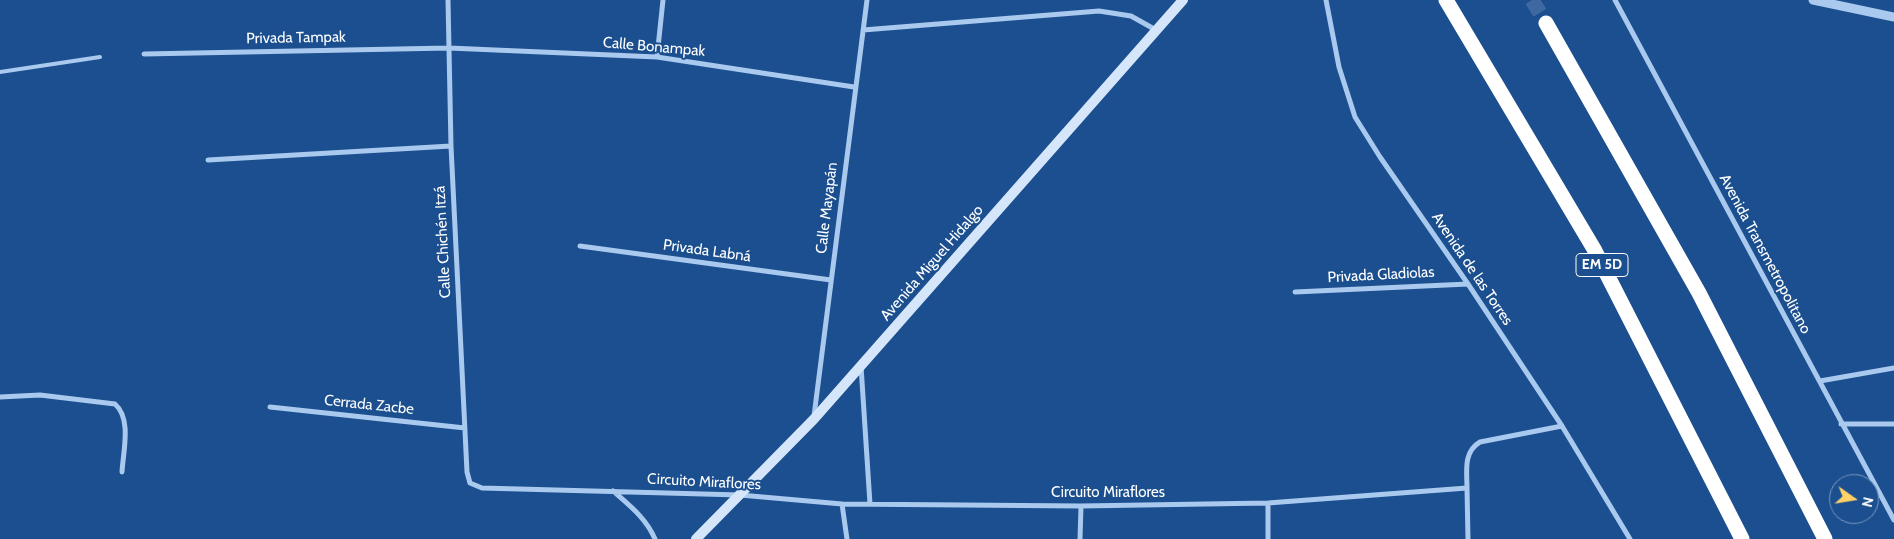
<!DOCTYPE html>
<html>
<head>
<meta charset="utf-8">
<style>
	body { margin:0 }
	#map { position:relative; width:1894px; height:539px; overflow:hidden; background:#1b4f8f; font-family:Cabin,sans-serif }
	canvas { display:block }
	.north { position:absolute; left:1829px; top:474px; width:50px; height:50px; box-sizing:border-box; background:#1b4f8f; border:1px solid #7695bc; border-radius:50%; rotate:103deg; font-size:14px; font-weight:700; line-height:20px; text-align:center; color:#fff }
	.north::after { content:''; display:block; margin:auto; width:18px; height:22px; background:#ffd166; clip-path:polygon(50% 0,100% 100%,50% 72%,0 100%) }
</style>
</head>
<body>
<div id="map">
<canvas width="1894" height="539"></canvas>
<div class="north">N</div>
</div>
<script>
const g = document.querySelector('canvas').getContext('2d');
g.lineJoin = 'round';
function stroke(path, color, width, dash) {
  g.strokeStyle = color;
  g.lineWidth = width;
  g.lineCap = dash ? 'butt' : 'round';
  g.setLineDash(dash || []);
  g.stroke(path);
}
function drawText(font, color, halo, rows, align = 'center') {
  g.font = font + ' Cabin,sans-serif';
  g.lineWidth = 4;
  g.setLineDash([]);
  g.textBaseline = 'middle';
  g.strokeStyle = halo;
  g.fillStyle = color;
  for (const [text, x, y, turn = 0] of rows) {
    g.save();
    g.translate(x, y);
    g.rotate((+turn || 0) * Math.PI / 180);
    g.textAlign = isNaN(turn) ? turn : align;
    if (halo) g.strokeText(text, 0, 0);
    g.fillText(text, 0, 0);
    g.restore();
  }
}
stroke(new Path2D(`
	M 1532,0 L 1546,23`), '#3d69a0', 15, [15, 8]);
stroke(new Path2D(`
	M 0,72 L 100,57`), '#a9c9ee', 4);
stroke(new Path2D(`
	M 448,0 L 451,146 L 467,472 L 470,483 L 482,488 L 740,495 L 842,504 L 1081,506 L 1268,503 L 1467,488 C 1467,471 1463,452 1480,442 L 1562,426
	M 1326,0 L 1339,67 L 1355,117 L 1380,157 L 1468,284 L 1562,426 L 1630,539
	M 1615,0 L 1894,520
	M 863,30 L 1099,11 L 1131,16 L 1156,30
	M 144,54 L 449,48 L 657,57 L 854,87
	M 657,57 L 663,0
	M 208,160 L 451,146
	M 580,246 L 831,280
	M 1295,292 L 1468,284
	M 861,366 L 870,504
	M 1820,381 L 1894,368
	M 0,397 L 40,395 L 115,404 C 132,419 123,452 122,472
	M 270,407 L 465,428
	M 814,416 L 867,0
	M 1841,424 L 1894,424
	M 1467,488 L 1468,539
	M 613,491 C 630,506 646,518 655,539
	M 842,504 L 847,539
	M 1080,539 L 1081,506
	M 1268,539 L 1268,503`), '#a9c9ee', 5);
stroke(new Path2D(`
	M 1813,0 L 1894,17`), '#a9c9ee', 9);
stroke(new Path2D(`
	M 696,539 L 814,419 L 1183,0`), '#d6e6fa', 10);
stroke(new Path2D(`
	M 1446,0 L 1594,249 L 1742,539
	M 1546,23 L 1699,293 L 1825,539`), '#fff', 15);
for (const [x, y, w] of [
	[1602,265,52]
]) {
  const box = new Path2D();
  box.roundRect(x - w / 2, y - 11.5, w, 23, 4);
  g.fillStyle = '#1b4f8f';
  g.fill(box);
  stroke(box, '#fff', 1);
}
drawText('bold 14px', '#fff', null, [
	["EM 5D",1602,265]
]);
drawText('15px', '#fff', '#1b4f8f', [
	["Privada Tampak",296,38,-1],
	["Calle Bonampak",654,47,5],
	["Calle Mayapán",827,208,-83],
	["Calle Chichén Itzá",443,242,-93],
	["Privada Labná",707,251,8],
	["Avenida Transmetropolitano",1765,254,62],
	["Avenida Miguel Hidalgo",932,263,-49],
	["Avenida de las Torres",1472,269,56],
	["Privada Gladiolas",1381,275,-3],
	["Cerrada Zacbe",369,405,6],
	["Circuito Miraflores",704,482,3],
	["Circuito Miraflores",1108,493]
]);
</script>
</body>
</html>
